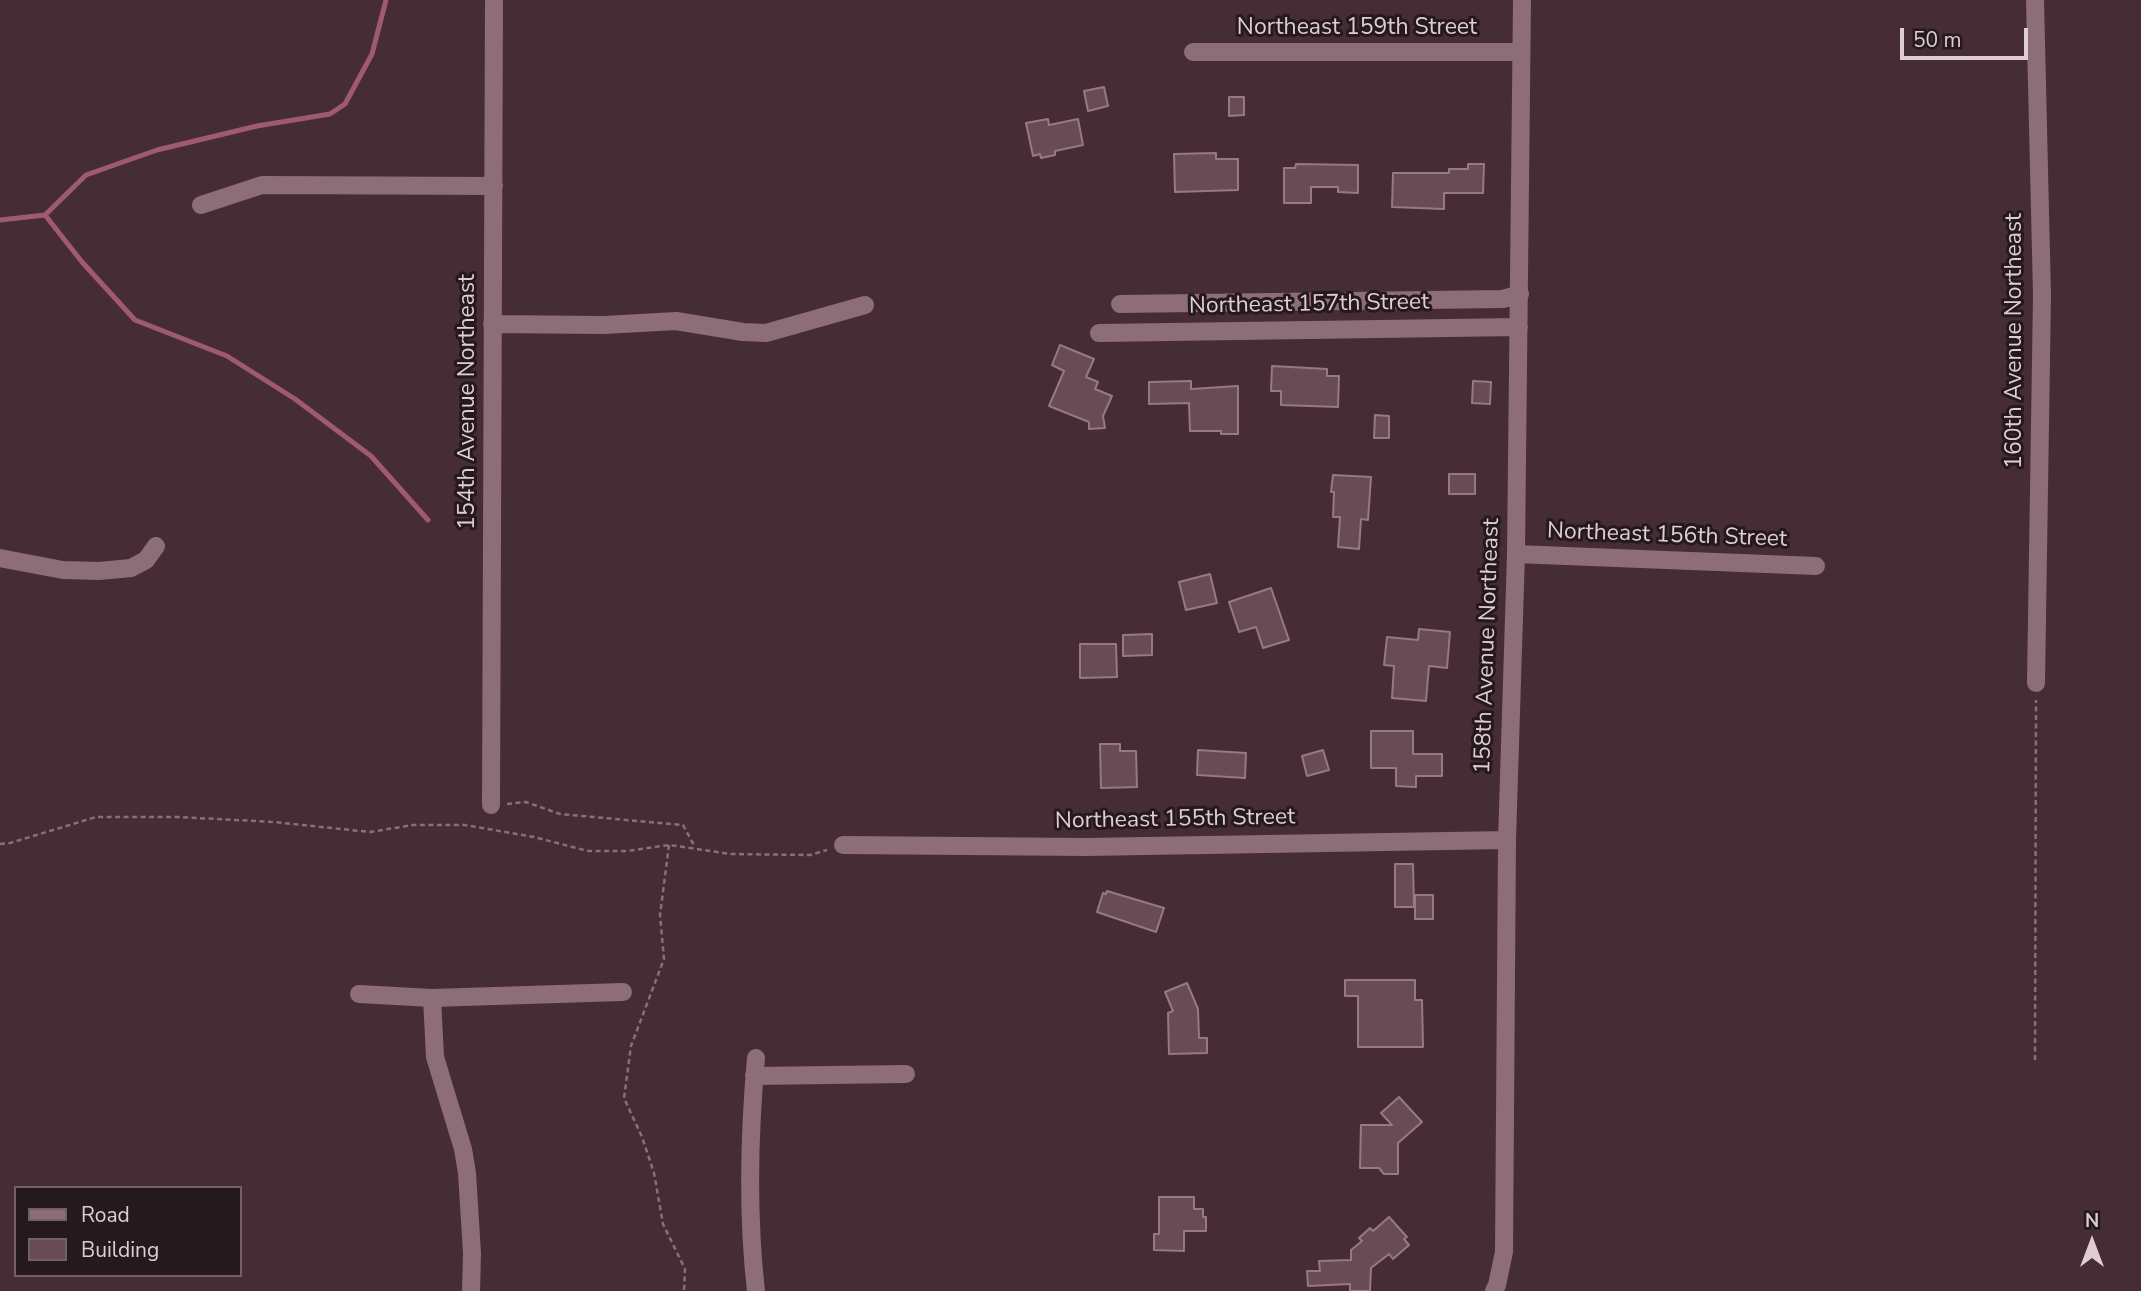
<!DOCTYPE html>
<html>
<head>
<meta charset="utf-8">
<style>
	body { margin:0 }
	#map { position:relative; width:2141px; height:1291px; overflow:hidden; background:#462c35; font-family:"Nunito Sans",sans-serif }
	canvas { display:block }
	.legend { position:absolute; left:14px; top:1186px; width:228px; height:91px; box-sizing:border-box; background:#25191d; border:2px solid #6f6165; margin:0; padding:9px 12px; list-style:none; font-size:21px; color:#decdd2 }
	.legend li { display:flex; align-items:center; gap:14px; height:35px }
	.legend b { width:35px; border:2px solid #6f6165 }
	.north { position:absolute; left:2057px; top:1207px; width:70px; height:70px; -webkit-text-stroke:5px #25191d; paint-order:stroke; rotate:0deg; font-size:19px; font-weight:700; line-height:28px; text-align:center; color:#decdd2 }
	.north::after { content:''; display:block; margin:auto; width:24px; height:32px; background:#decdd2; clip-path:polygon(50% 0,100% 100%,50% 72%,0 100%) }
	.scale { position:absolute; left:1900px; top:28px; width:128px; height:32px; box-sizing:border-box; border:4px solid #decdd2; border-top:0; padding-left:9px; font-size:21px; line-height:24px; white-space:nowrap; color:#decdd2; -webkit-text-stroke:5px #25191d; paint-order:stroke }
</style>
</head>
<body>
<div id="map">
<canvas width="2141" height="1291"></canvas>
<ul class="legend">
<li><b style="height:9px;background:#8d6d77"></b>Road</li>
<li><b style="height:19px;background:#684b55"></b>Building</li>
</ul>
<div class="north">N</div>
<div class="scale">50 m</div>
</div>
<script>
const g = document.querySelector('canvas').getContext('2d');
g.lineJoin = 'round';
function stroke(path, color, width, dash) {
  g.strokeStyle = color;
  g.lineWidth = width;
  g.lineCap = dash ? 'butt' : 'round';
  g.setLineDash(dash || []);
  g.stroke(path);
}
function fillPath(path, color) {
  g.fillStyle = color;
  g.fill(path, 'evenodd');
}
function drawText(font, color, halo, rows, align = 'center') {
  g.font = font + ' "Nunito Sans",sans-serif';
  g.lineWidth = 6;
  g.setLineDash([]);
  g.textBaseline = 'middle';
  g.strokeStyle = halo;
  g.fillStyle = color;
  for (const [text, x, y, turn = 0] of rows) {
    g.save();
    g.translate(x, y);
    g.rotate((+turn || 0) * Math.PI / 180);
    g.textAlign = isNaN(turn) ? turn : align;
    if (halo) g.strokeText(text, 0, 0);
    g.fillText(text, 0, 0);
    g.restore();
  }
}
stroke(new Path2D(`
	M 45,215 L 86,175 L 157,150 L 257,126 L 330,114 L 345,104 L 372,54 L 386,0
	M 0,220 L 45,215 L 82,262 L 135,320 L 227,356 L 295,399 L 371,456 L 428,520`), '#a05973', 5);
const building = new Path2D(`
	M 1104,87 L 1108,106 L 1088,111 L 1084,91 Z
	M 1229,97 L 1244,97 L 1244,115 L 1229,116 Z
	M 1048,119 L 1049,125 L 1078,119 L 1083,145 L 1055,151 L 1055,155 L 1041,158 L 1040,154 L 1033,156 L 1026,123 Z
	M 1216,153 L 1216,159 L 1238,159 L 1238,190 L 1175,192 L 1174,154 Z
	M 1296,164 L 1358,165 L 1358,193 L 1338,192 L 1338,187 L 1311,187 L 1311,203 L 1284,203 L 1284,168 L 1295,168 Z
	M 1468,164 L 1484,164 L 1483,193 L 1444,193 L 1444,209 L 1392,207 L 1393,173 L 1449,173 L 1449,169 L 1468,169 Z
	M 1060,345 L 1094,359 L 1086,377 L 1098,382 L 1095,389 L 1112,396 L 1103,416 L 1105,428 L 1089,429 L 1089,422 L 1049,406 L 1064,371 L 1052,365 Z
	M 1272,366 L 1327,369 L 1327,376 L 1339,376 L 1338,407 L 1281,405 L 1281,391 L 1271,391 Z
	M 1191,381 L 1191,389 L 1238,386 L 1238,434 L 1221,434 L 1221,431 L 1190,431 L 1189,403 L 1149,404 L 1149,382 Z
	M 1473,381 L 1491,382 L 1490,404 L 1472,403 Z
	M 1375,415 L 1389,416 L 1389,438 L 1374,438 Z
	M 1449,474 L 1475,474 L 1475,494 L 1449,494 Z
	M 1333,475 L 1371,477 L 1368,520 L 1361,519 L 1359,549 L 1338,547 L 1340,517 L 1333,517 L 1334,492 L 1331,492 Z
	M 1210,574 L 1217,603 L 1186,610 L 1179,582 Z
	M 1271,588 L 1289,640 L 1263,648 L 1256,627 L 1239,632 L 1229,602 Z
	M 1419,629 L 1450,632 L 1447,668 L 1429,666 L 1426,701 L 1392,698 L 1394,666 L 1384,665 L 1387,637 L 1418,640 Z
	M 1152,634 L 1152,655 L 1123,656 L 1123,635 Z
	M 1080,644 L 1116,644 L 1117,677 L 1080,678 Z
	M 1371,731 L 1413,731 L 1413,754 L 1442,754 L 1442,776 L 1416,776 L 1416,787 L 1396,786 L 1396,768 L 1371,768 Z
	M 1100,744 L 1120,744 L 1120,751 L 1136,751 L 1137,787 L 1101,788 Z
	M 1198,750 L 1246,753 L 1245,778 L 1197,775 Z
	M 1323,750 L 1329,770 L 1307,776 L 1302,756 Z
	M 1395,864 L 1413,864 L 1414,907 L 1395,907 Z
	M 1107,891 L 1164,908 L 1156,932 L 1097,912 L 1103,893 L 1106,894 Z
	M 1415,895 L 1433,895 L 1433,919 L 1415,919 Z
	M 1345,980 L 1415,980 L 1415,1000 L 1422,1000 L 1423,1047 L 1358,1047 L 1358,996 L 1345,996 Z
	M 1187,983 L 1198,1009 L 1199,1038 L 1207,1038 L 1207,1053 L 1169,1054 L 1168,1013 L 1173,1011 L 1165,992 Z
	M 1399,1097 L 1422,1122 L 1398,1143 L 1398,1174 L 1384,1174 L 1379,1168 L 1360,1168 L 1361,1125 L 1392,1125 L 1381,1113 Z
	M 1159,1197 L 1194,1197 L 1194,1209 L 1203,1209 L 1203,1217 L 1206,1217 L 1206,1231 L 1184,1231 L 1184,1251 L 1154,1250 L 1154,1234 L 1159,1234 Z
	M 1389,1217 L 1407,1237 L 1404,1239 L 1409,1245 L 1393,1259 L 1389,1254 L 1371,1268 L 1370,1291 L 1350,1291 L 1350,1284 L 1308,1286 L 1307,1271 L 1320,1271 L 1319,1261 L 1351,1260 L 1351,1250 L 1362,1241 L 1359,1238 L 1370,1228 L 1373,1231 Z`);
fillPath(building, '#684b55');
stroke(building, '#987883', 2);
stroke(new Path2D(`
	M 507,804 L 526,802 L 560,814 L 683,825 L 695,847
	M 0,844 L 10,843 L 96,817 L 178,817 L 274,822 L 370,832 L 413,825 L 465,825 L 534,837 L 588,851 L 627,851 L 669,845 L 731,854 L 810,855 L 827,850
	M 669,845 L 660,915 L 664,959 L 631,1046 L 624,1098 L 642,1137 L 654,1173 L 663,1224 L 685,1269 L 684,1291
	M 2035,1060 L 2036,700`), '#877178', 2.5, [5, 3.5]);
stroke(new Path2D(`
	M 2035,0 L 2042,295 L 2036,683
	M 1193,52 L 1521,52
	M 201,205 L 262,185 L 494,186
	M 1120,304 L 1503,299 L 1520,294
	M 492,324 L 604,325 L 676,321 L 743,332 L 766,333 L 865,305
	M 1099,333 L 1519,327
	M 1516,554 L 1816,566
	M 0,558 L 63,570 L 99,571 L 131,568 L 146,560 L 156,546
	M 491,805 L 494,0
	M 843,845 L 1086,847 L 1507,840
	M 359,994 L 432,998 L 623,992
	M 432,998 L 435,1057 L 463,1149 L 467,1173 L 472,1253 L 471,1291
	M 754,1076 L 906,1074
	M 756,1291 C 747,1213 749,1136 756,1058
	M 1494,1291 L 1497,1285 L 1504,1252 L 1507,840 L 1516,554 L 1522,0`), '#8d6d77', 18);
drawText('23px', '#decdd2', '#25191d', [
	["Northeast 159th Street",1357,28],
	["Northeast 157th Street",1309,305,-1],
	["160th Avenue Northeast",2015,341,-90],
	["154th Avenue Northeast",468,402,-90],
	["Northeast 156th Street",1667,536,2],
	["158th Avenue Northeast",1488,646,-88],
	["Northeast 155th Street",1175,820,-1]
]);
</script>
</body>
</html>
